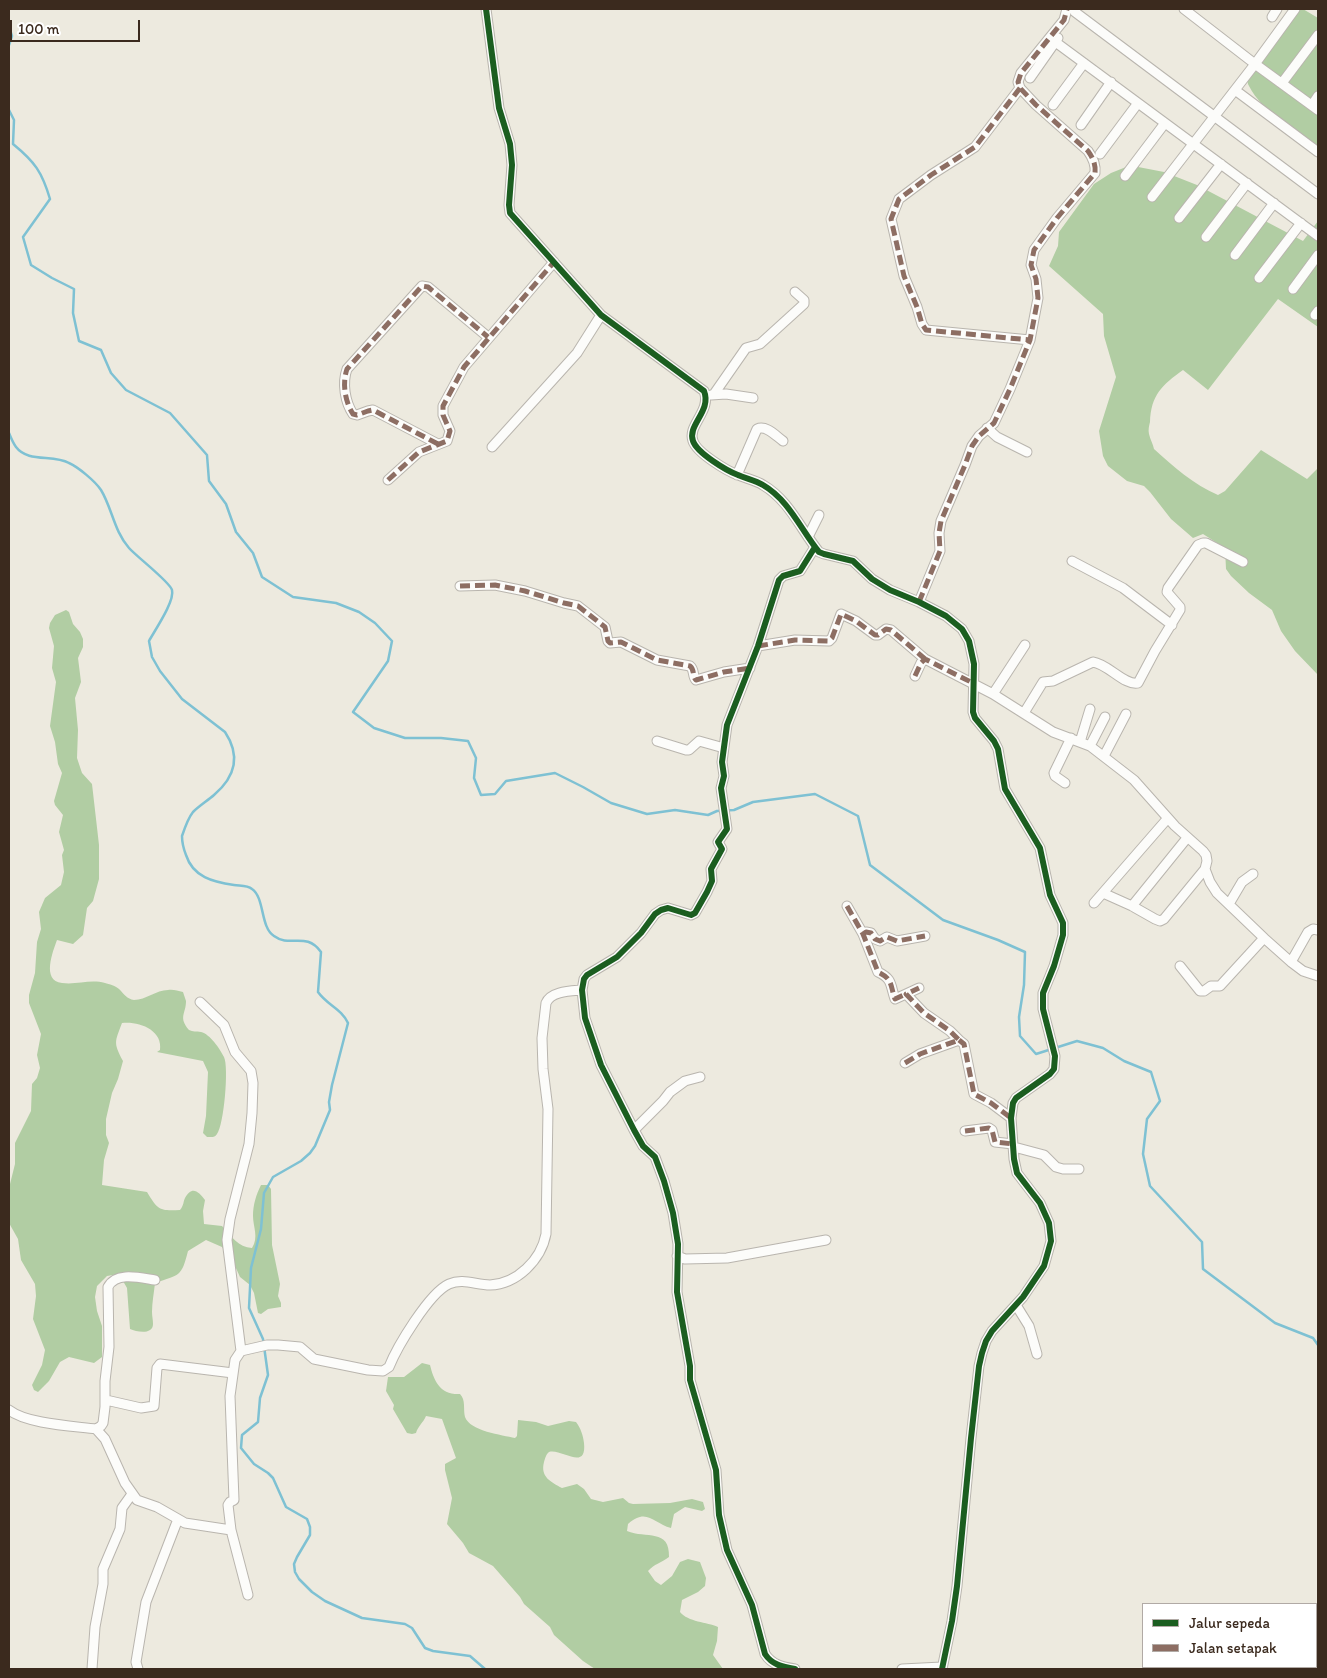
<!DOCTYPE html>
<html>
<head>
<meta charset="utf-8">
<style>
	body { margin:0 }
	#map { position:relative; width:1327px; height:1678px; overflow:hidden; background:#edeadf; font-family:Itim,sans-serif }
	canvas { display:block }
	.frame { position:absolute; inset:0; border:10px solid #3b2a1e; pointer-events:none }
	.legend { position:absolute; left:1142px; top:1603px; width:175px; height:65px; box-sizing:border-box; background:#fff; border:1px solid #b1aaa5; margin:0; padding:6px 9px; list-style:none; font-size:15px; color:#3b2a1e }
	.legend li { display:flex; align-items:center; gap:10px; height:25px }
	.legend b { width:25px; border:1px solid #b1aaa5 }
	.scale { position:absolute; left:10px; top:20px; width:130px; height:22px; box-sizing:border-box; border:2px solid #3b2a1e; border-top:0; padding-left:6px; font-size:15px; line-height:18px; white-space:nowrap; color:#3b2a1e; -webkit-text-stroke:4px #fff; paint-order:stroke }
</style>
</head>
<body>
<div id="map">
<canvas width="1327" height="1678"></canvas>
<div class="frame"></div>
<ul class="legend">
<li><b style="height:6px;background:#1b5e20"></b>Jalur sepeda</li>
<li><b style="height:6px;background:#8d6e63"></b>Jalan setapak</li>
</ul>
<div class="scale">100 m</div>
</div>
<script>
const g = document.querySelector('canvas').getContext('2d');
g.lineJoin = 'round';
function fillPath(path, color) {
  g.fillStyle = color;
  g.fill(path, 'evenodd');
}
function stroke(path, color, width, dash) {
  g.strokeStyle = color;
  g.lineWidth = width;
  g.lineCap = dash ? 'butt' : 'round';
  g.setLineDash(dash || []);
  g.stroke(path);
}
fillPath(new Path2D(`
	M 1296,9 L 1303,9 L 1318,18 L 1318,146 C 1294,129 1263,113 1249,86 C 1246,81 1247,72 1247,66 Z
	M 1133,166 L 1164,172 L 1197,185 L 1303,241 L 1318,221 L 1318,327 L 1278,299 L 1208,390 L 1183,370 C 1162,385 1151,395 1150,422 C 1149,426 1148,430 1149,434 C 1150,439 1153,444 1154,449 C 1173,466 1194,485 1218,495 L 1225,491 L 1261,450 L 1307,479 L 1318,468 L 1318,675 L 1295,651 L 1281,631 L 1272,610 L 1249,593 L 1231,576 L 1226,569 L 1225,548 L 1203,534 L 1193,538 L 1171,519 L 1150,492 L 1144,486 L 1127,481 L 1108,466 L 1103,456 L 1099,431 L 1116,377 L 1104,336 L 1103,314 L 1049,266 L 1058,246 L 1059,232 L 1094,184 L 1111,173 L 1126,167 Z
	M 66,610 L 69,612 L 73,624 L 80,632 L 83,639 L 83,647 L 78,658 L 81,682 L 75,698 L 78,730 L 77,758 L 82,773 L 92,784 L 99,845 L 99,879 L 93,901 L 87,908 L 83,935 L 73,944 L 57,940 C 53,951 41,981 62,983 C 77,985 90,979 105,983 C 109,984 116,986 119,989 C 124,994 127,999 134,1000 C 146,1000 156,990 168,990 C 173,989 178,991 183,992 C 184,995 185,998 186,1001 C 186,1014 178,1017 189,1030 C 193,1032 196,1031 201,1032 C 210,1034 220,1049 224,1057 C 229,1067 224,1125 217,1134 C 215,1138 211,1137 207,1137 L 203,1133 L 206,1116 L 208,1072 L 203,1061 L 157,1052 L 160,1050 C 163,1030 139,1021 122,1023 C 115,1042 113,1042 123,1061 L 118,1079 L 112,1093 L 106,1119 L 106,1135 L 109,1143 L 104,1160 L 102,1185 L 147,1192 C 158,1210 159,1211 180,1210 C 184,1205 183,1202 185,1198 C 192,1185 199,1192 205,1200 L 203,1211 L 204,1224 L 222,1226 C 232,1237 238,1247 252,1248 C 259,1237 253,1227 253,1216 C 253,1205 256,1195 261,1185 L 268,1185 L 271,1189 L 272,1245 L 280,1284 L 278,1296 L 281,1303 L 281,1307 L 268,1309 L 261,1314 L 258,1313 L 254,1293 L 250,1285 L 240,1277 L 235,1266 L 222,1247 L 206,1240 L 188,1251 C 181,1278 180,1274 155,1283 C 154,1293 152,1302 152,1312 C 152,1316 153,1320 153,1324 C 153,1335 137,1332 130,1329 L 127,1288 L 119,1274 L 107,1276 L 97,1286 L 95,1297 L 97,1311 L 102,1326 L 102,1357 L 94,1363 L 69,1357 L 60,1362 L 49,1381 L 38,1392 L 34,1390 L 32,1385 L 42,1365 L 45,1350 L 33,1319 L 36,1296 L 35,1284 L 21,1260 L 18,1239 L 9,1223 L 10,1184 L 15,1164 L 15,1143 L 31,1111 L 32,1084 L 37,1078 L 40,1068 L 37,1055 L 41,1034 L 29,1003 L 29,995 L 35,973 L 37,942 L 41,929 L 39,912 L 45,898 L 61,885 L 64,872 L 62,855 L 64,850 L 59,832 L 63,815 L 55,805 L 54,801 L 62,773 L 58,764 L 55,742 L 50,726 L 56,682 L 52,668 L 54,646 L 49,628 L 50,623 L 55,615 Z
	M 422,1363 L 430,1365 C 434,1381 440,1395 460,1394 C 466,1400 463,1409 465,1417 C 470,1431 502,1435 515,1438 L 517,1436 L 518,1420 L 536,1422 L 548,1426 L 569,1421 L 576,1422 C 581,1429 583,1435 584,1443 C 587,1472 561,1448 549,1452 C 546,1454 545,1459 544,1462 C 540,1477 551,1482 562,1488 L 577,1484 L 584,1489 L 591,1499 L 603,1502 L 623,1498 L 629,1503 L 633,1504 L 670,1503 L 692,1499 L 703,1502 L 705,1509 L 702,1511 L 685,1507 L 674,1514 L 671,1528 C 654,1524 647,1507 628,1524 L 627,1531 C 646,1539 670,1528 669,1557 C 661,1563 654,1564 648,1571 L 655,1581 L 661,1585 L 672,1576 L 680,1562 L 688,1559 L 700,1562 L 706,1578 L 705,1586 L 698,1592 L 682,1600 L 680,1612 C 688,1622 707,1622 718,1627 L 717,1641 L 713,1655 L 723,1669 L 595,1669 L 583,1661 L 554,1635 L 550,1627 L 524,1604 L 520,1597 L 493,1566 L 469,1553 L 463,1543 L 447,1524 L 452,1498 L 445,1470 L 445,1464 L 456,1458 L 442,1419 L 426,1416 C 423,1423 418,1426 416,1433 L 412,1434 L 407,1433 L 393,1409 L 394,1405 L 386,1391 L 388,1377 L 404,1377 Z`), '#b1cda3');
stroke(new Path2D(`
	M 9,27 L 12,36 L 9,45
	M 9,110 L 14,120 L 13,144 C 35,162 42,172 50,199 L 23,237 L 31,265 L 52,278 L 74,289 L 73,313 L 79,341 L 101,350 L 111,373 L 126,390 L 170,413 L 207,455 L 209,481 L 226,504 L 236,532 L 253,553 L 262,577 L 293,597 L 336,603 L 359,612 L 375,623 L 392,641 L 388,661 L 353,712 L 374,728 L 405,738 L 441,738 L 468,741 L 476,758 L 474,778 L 481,795 L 495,794 L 506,781 L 555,773 L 583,787 L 611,803 L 647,814 L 675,810 L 708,815 L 717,811 L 734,810 L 753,802 L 815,794 L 858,816 L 870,865 L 943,920 L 998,940 L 1025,952 L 1024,985 L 1019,1017 L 1020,1036 L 1036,1054 L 1077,1041 L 1103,1048 L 1124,1061 L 1151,1072 L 1160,1101 L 1147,1119 L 1143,1154 L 1150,1186 L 1202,1242 L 1203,1269 L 1275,1323 L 1313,1338 L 1318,1345
	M 9,433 C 11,438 13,443 16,447 C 28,463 53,454 69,463 C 78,467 95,481 101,490 C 112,508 114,531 129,548 C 137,557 170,582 172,590 C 175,601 155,630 149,641 L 152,657 L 160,671 L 182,699 L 225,732 C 241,756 235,777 214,795 C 207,801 199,806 193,812 C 189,817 184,830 182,836 C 182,841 184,850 186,855 C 193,877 213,882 234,885 C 240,886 247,885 252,889 C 265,898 260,927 274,936 C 290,948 306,931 321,952 L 318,992 C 327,1005 342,1009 348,1023 L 332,1085 L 329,1102 L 330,1110 L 315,1146 L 310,1153 L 301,1161 L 273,1177 L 264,1193 L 261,1229 L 251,1268 L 249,1308 L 263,1339 L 268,1375 L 260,1398 L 258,1422 L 242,1435 L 241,1448 L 254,1464 L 268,1473 L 273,1478 L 286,1507 L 307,1519 L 310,1527 L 310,1535 L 297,1557 L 294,1564 L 295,1572 L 299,1579 L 312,1592 L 325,1601 L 362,1618 L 405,1624 L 412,1628 L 425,1648 L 433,1651 L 470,1656 L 485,1669`), '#7ec1d3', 2.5);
const minor = new Path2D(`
	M 486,9 L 499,108 L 510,144 L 512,165 L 509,205 L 510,213 L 601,315 L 704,391 C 712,411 687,425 693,441 C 697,453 727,471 738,475 C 747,479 755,480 763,485 C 789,500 801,530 819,552 L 824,554 L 853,561 L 872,579 L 890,590 L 919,602 L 946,616 L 962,629 L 969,641 L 974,664 L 973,712 L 975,718 L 994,741 L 998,749 L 1005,789 L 1040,848 L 1050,895 L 1063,923 L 1063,935 L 1054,966 L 1043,993 L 1043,1009 L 1055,1056 L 1054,1069 L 1050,1074 L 1016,1098 L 1013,1103 L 1011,1118 L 1014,1159 L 1017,1173 L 1040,1203 L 1049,1223 L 1051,1241 L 1044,1266 L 1023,1297 L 992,1331 L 986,1341 L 982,1353 L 979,1366 L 971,1438 L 957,1586 L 952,1621 L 942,1669
	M 1184,9 L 1255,64 L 1318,110
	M 1075,12 L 1318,194
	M 1272,17 L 1277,9
	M 1050,38 L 1318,236
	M 1030,78 L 1058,38
	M 1282,83 L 1318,35
	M 1020,88 L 975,147 L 931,175 L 899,199 L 891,219 L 904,276 L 917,307 L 922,324 L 926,330 L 1030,340
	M 1235,90 L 1318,152
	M 1053,105 L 1084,63
	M 1312,105 L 1318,96
	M 1081,125 L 1111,82
	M 1100,154 L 1138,103
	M 1125,176 L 1165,123
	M 1152,197 L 1255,64 L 1295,9
	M 1179,218 L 1221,164
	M 1206,237 L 1247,183
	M 1235,255 L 1274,203
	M 1259,278 L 1301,223
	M 1293,289 L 1318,255
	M 1315,315 L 1318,311
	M 714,394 L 746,348 L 760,344 L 804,304 L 804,300 L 795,292
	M 711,395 L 726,394 L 753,398
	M 987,428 L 997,437 L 1027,452
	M 438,444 L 373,410 L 368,411 L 357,415 L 353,414 C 345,402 342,383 347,369 L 422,286 L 428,287 L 488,337
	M 492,447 L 577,353 L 601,315
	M 737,475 L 757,429 C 766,425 775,435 783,441
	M 388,480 L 419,452 L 447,441 L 450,431 L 443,415 L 443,406 L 464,367 L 554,262
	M 808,537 L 819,515
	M 1072,561 L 1123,588 L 1172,625
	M 460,586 L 495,585 L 525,591 L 564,603 L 578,606 L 605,627 L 608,641 L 610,643 L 621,642 L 657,660 L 690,666 C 695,670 692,676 696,680 L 724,672 L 750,668
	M 919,602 L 940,551 L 939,533 L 941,521 L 965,465 L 972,446 L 979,436 L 994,423 L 1010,389 L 1030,340 L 1038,298 L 1036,279 L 1031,265 L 1034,250 L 1057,218 L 1095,173 C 1096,165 1093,158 1088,151 L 1036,105 L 1020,88 L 1018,82 L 1021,73 L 1064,20 L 1067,9
	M 758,646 L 795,640 L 829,641 L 832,638 L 841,614 L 856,621 L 875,635 L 878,635 L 886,629 L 891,630 L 925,659
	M 915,676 L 921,663 L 925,659 L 927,660 L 993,694 L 1053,732 L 1090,746 L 1134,780 L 1175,826 L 1203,851 L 1206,855 L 1207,861 L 1205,869 L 1210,882 L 1217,893 L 1264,938 L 1291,962 L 1303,971 L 1318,976
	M 993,694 L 1025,645
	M 1024,713 L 1043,682 L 1053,681 L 1093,662 C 1108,664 1125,686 1138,683 L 1155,651 L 1180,610 L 1180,607 L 1167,592 L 1168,588 L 1198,545 L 1203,543 L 1206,543 L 1243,562
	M 657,741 L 686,750 L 689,750 L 699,741 L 724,748
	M 1080,742 L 1090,709
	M 1090,746 L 1105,717
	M 1104,756 L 1126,714
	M 1065,783 L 1055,776 L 1054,773 L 1071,738
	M 1103,893 L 1132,906 L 1155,919 L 1160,921 L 1164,919 L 1205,869
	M 1094,903 L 1168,818
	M 1229,904 L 1242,882 L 1253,874
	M 847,906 L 863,934 L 878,972 C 893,979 890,985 895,999 L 906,994
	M 1132,906 L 1187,838
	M 863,934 L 866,932 L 871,933 L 875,939 L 880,941 L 887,937 L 897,941 L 925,936
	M 1291,962 L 1308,932 L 1313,929 L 1318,930
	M 1180,966 L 1200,991 L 1204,991 L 1211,986 L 1220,986 L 1264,938
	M 200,1002 L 224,1025 L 235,1052 L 251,1071 L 253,1083 L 252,1113 L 249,1144 L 230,1219 L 227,1240 L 241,1351 L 235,1360 L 230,1396 L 234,1500 L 230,1502 L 228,1505 L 231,1530 L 248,1595
	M 959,1040 L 964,1044 L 974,1094 L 991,1103 L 1011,1118
	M 905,1063 L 920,1054 L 959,1040 L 950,1031 L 924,1013 L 906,994 L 919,988
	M 634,1130 L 663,1101 L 670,1092 L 685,1081 L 700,1077
	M 965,1131 L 989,1128 L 992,1130 L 995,1142 L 1013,1144
	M 1014,1147 L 1044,1155 L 1056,1167 L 1063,1169 L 1079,1169
	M 677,1256 L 685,1259 L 727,1258 L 826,1240
	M 1016,1305 L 1029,1326 L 1037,1354
	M 241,1351 L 267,1345 L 278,1345 L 300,1347 L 314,1359 L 368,1370 L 383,1371 L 389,1367 C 397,1347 429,1293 449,1284 C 463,1278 476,1285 490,1285 C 517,1284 541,1260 546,1234 L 548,1109 L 543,1069 L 542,1038 L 546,1003 C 551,991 571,991 582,990
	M 106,1400 L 141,1408 L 154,1406 L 157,1368 L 160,1364 L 233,1373
	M 9,1410 C 27,1424 73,1426 96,1429 L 105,1439 L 125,1483 L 137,1500 L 157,1507 L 185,1523 L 231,1530
	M 96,1429 L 101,1426 L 103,1423 L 105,1407 L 105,1381 L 109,1347 L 108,1287 C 116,1271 141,1278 155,1280
	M 92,1669 L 95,1627 L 103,1584 L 103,1569 L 120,1529 L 122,1508 L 132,1494
	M 138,1669 L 136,1662 L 146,1602 L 178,1519
	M 795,1669 C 783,1667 772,1665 765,1654 L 752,1605 L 727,1550 L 719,1515 L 716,1470 L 690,1380 L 690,1366 L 677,1292 L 678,1244 L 673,1213 L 664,1181 L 655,1157 L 643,1146 L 634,1130 L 601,1065 L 585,1018 L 582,990 L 584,979 L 587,975 L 617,957 L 641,933 L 655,914 L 661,910 L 668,908 L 691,915 L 695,913 L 707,892 L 712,881 L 711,869 L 722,849 L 718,842 L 727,829 L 721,788 L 724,776 L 722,762 L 727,725 L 758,646 L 779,580 L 783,576 L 800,571 L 815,547
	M 902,1669 L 942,1667`);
stroke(minor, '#b9b5ae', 11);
stroke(minor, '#fcfcfa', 9);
stroke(new Path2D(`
	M 1020,88 L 975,147 L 931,175 L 899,199 L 891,219 L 904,276 L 917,307 L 922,324 L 926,330 L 1030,340
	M 438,444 L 373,410 L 368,411 L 357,415 L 353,414 C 345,402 342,383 347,369 L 422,286 L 428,287 L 488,337
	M 388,480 L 419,452 L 447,441 L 450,431 L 443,415 L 443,406 L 464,367 L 554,262
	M 460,586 L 495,585 L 525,591 L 564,603 L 578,606 L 605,627 L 608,641 L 610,643 L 621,642 L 657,660 L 690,666 C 695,670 692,676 696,680 L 724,672 L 750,668
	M 919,602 L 940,551 L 939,533 L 941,521 L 965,465 L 972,446 L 979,436 L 994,423 L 1010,389 L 1030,340 L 1038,298 L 1036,279 L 1031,265 L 1034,250 L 1057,218 L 1095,173 C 1096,165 1093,158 1088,151 L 1036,105 L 1020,88 L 1018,82 L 1021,73 L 1064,20 L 1067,9
	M 758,646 L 795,640 L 829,641 L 832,638 L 841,614 L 856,621 L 875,635 L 878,635 L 886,629 L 891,630 L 925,659
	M 915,676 L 921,663 L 925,659 L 975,684
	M 847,906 L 863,934 L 878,972 C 893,979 890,985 895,999 L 906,994
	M 863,934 L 866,932 L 871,933 L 875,939 L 880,941 L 887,937 L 897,941 L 925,936
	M 959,1040 L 964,1044 L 974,1094 L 991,1103 L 1011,1118
	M 905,1063 L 920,1054 L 959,1040 L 950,1031 L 924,1013 L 906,994 L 919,988
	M 965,1131 L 989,1128 L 992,1130 L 995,1142 L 1013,1144`), '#8d6e63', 5, [10, 5]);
stroke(new Path2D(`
	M 486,9 L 499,108 L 510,144 L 512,165 L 509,205 L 510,213 L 601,315 L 704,391 C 712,411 687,425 693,441 C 697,453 727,471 738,475 C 747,479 755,480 763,485 C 789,500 801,530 819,552 L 824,554 L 853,561 L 872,579 L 890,590 L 919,602 L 946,616 L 962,629 L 969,641 L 974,664 L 973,712 L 975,718 L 994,741 L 998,749 L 1005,789 L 1040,848 L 1050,895 L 1063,923 L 1063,935 L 1054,966 L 1043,993 L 1043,1009 L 1055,1056 L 1054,1069 L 1050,1074 L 1016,1098 L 1013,1103 L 1011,1118 L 1014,1159 L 1017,1173 L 1040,1203 L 1049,1223 L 1051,1241 L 1044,1266 L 1023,1297 L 992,1331 L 986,1341 L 982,1353 L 979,1366 L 971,1438 L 957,1586 L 952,1621 L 942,1669
	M 795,1669 C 783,1667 772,1665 765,1654 L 752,1605 L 727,1550 L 719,1515 L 716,1470 L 690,1380 L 690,1366 L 677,1292 L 678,1244 L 673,1213 L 664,1181 L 655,1157 L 643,1146 L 634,1130 L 601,1065 L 585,1018 L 582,990 L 584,979 L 587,975 L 617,957 L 641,933 L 655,914 L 661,910 L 668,908 L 691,915 L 695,913 L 707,892 L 712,881 L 711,869 L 722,849 L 718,842 L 727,829 L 721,788 L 724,776 L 722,762 L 727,725 L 758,646 L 779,580 L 783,576 L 800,571 L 815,547`), '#1b5e20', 6);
</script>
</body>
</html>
